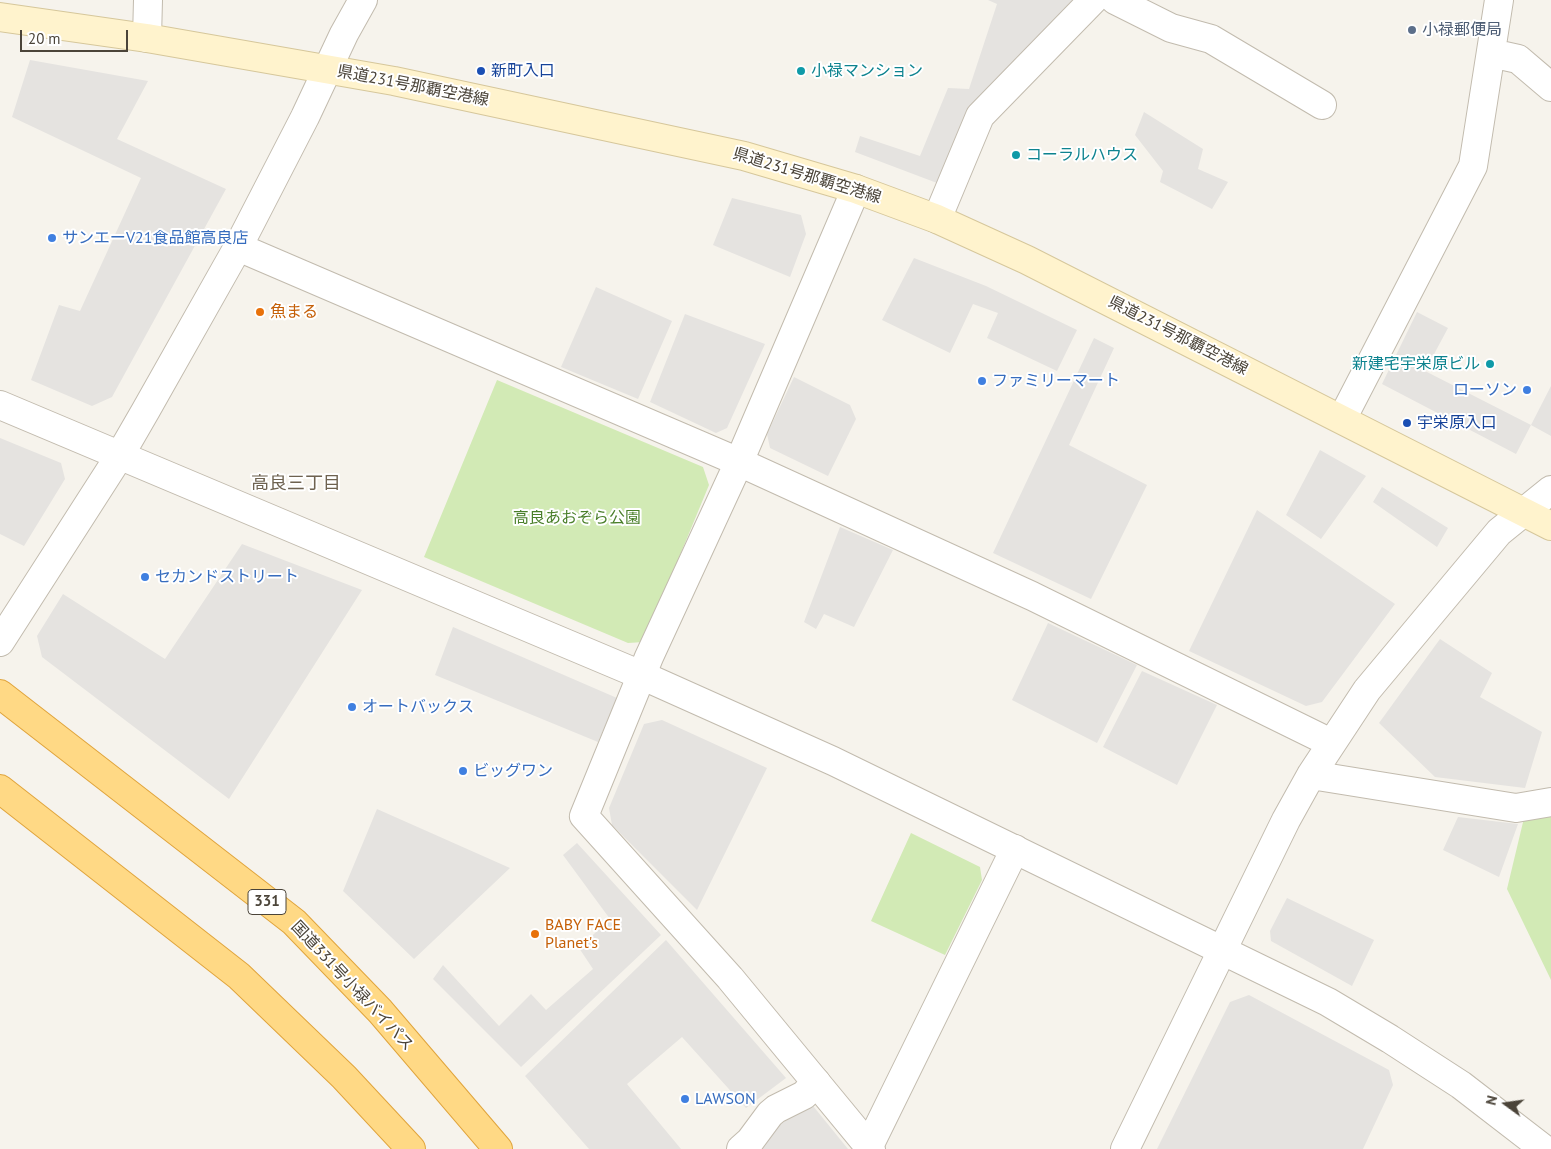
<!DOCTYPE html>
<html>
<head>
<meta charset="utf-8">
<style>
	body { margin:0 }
	#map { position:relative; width:1551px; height:1149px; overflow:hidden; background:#f6f3ec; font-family:"PT Sans",sans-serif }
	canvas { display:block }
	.north { position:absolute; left:1481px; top:1079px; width:50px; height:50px; -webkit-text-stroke:4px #fff; paint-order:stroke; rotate:284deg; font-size:14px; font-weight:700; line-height:20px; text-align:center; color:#4b4439 }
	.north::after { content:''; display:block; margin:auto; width:18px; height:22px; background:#4b4439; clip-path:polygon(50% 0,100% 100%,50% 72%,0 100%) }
	.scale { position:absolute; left:20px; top:30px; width:108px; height:22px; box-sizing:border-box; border:2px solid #4b4439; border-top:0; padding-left:6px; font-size:15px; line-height:18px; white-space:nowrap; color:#4b4439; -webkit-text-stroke:4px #fff; paint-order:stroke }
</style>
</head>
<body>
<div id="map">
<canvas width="1551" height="1149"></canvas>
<div class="north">N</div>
<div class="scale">20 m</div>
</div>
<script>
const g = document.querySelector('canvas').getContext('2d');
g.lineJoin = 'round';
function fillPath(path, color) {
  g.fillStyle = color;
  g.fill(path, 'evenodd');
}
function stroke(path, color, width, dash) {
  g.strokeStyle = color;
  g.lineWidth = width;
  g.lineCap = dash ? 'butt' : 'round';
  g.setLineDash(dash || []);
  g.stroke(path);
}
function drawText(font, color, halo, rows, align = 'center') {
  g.font = font + ' "PT Sans","Noto Sans JP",sans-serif';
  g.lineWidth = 4;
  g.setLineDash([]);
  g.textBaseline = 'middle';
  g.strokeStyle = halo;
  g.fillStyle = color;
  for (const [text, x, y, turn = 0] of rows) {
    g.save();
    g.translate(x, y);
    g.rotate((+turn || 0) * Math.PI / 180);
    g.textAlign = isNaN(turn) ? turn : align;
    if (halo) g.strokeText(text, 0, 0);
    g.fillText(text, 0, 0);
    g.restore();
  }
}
fillPath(new Path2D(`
	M 497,380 L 703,467 L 709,485 L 644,642 L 628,643 L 424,557 Z
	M 1551,810 L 1551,980 L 1507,889 L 1524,818 Z
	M 911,833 L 980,867 L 982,880 L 945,955 L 871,921 Z`), '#d2eab5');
fillPath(new Path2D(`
	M 988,0 L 1074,0 L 1052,23 L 937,183 L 855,152 L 860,136 L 920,156 L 948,88 L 969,89 L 997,4 Z
	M 30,60 L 148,81 L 117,139 L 226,189 L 112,397 L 92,406 L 31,380 L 59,305 L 80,311 L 141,178 L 12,117 Z
	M 1144,112 L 1203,149 L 1198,169 L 1228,182 L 1212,209 L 1160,182 L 1163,171 L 1135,135 Z
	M 732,198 L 801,215 L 806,234 L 790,277 L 713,245 Z
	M 914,258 L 986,286 L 1077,330 L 1057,371 L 987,338 L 998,313 L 973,304 L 950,353 L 882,320 Z
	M 596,287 L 672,321 L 638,399 L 561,367 Z
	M 1417,312 L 1448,328 L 1425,371 L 1531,425 L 1551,386 L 1551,436 L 1531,425 L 1516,454 L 1382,384 Z
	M 685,314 L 765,344 L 727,428 L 716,433 L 650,402 Z
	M 1094,338 L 1114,348 L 1069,445 L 1147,485 L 1091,599 L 993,553 Z
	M 794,377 L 850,405 L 856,419 L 828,476 L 770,448 L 767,434 Z
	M 0,438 L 61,463 L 65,479 L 24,546 L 0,534 Z
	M 1320,450 L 1366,476 L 1321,539 L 1286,515 Z
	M 1382,487 L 1448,528 L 1437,547 L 1373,502 Z
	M 1257,510 L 1395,604 L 1322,702 L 1306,706 L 1189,651 Z
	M 840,527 L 893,550 L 854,627 L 824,614 L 816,629 L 804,622 Z
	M 242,544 L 362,590 L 229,799 L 42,657 L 37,636 L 63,594 L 165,659 Z
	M 1048,623 L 1137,665 L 1097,743 L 1012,700 Z
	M 453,627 L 617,698 L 598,742 L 435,675 Z
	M 1440,639 L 1492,673 L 1480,697 L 1542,732 L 1525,788 L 1435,777 L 1379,723 Z
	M 1142,671 L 1217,705 L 1177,785 L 1103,747 Z
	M 662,720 L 767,768 L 697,910 L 612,825 L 609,808 L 644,724 Z
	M 377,809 L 510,868 L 414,959 L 343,891 Z
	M 1458,817 L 1518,824 L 1499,877 L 1443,850 Z
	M 577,843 L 661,935 L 521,1067 L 433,979 L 443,965 L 499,1026 L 531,994 L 546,1010 L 593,969 L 579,948 L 610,919 L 563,855 Z
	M 1287,898 L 1374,940 L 1352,986 L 1271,941 L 1270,931 Z
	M 666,940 L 786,1078 L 746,1108 L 682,1037 L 627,1084 L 681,1149 L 589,1149 L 525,1076 Z
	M 1249,995 L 1389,1070 L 1393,1085 L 1363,1149 L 1157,1149 L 1230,1002 Z
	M 809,1101 L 848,1149 L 751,1149 Z`), '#e5e3e0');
const pedestrian = new Path2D(`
	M 741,1149 L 750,1141 L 770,1114 L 776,1109 L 804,1095 L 816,1082`);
const minor = new Path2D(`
	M 1115,0 L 1171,28 L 1211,39 L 1322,105
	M 1491,53 L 1518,59 L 1551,87
	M 856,189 L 739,462 L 649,657 L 584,816 L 730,978 L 871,1149
	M 937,219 L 980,116 L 1093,0
	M 238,247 L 739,462 L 1032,596 L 1331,743
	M 1342,419 L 1473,166 L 1499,0
	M 0,642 L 120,455 L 146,410 L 238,247 L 305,117 L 344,34 L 363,0
	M 1311,775 L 1516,808 L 1551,802
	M 869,1146 L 1015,849
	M 1125,1149 L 1286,820 L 1311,775 L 1367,690 L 1499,532 L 1551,490`);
const tertiary = new Path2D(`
	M 147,38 L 148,0
	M 0,405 L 641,675 L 833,761 L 1328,1002 L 1390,1039 L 1461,1085 L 1544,1149`);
const secondary = new Path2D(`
	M 0,17 L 147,38 L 394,81 L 744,156 L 856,189 L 937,219 L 1027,260 L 1551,526`);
const trunk = new Path2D(`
	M 0,694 L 294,922 L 380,1011 L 498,1149
	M 0,789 L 239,976 L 344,1077 L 411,1149`);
stroke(pedestrian, '#c2bbae', 30);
stroke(minor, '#c2bbae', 30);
stroke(tertiary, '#c2bbae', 30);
stroke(secondary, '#d6c79b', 30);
stroke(trunk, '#e0a43c', 30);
stroke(pedestrian, '#fff', 28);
stroke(minor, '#fff', 28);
stroke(tertiary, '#fff', 28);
stroke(secondary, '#fff3cd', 28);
stroke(trunk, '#ffd985', 28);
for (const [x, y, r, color] of [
	[1412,30,5,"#5c6f8a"],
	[481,71,5,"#1a4fb4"],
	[801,71,5,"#0f9aa8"],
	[1016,155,5,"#0f9aa8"],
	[52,238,5,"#3f7fe0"],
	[260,312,5,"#e8710a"],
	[1490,364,5,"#0f9aa8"],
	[982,381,5,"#3f7fe0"],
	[1527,390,5,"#3f7fe0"],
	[1407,423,5,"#1a4fb4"],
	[145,577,5,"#3f7fe0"],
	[352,707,5,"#3f7fe0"],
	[463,771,5,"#3f7fe0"],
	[535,934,5,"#e8710a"],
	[685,1099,5,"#3f7fe0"]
]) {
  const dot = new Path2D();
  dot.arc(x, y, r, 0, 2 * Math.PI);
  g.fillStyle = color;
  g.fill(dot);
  stroke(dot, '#fff', 2);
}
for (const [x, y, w] of [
	[267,902,38]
]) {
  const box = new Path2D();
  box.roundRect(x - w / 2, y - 12.5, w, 25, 4);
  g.fillStyle = '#fff';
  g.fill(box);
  stroke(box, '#4b4439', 1);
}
drawText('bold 15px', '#4b4439', null, [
	["331",267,902]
]);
drawText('16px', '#4e5e75', '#fff', [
	["小禄郵便局",1422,30]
], 'left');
drawText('16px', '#164399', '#fff', [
	["新町入口",491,71],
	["宇栄原入口",1417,423]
], 'left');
drawText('16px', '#0d838f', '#fff', [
	["小禄マンション",811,71],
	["コーラルハウス",1026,155],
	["新建宅宇栄原ビル",1480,364,"right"]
], 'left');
drawText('16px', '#4b4439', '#fff', [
	["県道231号那覇空港線",413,86,11],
	["県道231号那覇空港線",807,176,17],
	["県道231号那覇空港線",1178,336,27],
	["国道331号小禄バイパス",352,986,47]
]);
drawText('16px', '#366cbe', '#fff', [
	["サンエーV21食品館高良店",62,238],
	["ファミリーマート",992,381],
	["ローソン",1517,390,"right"],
	["セカンドストリート",155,577],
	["オートバックス",362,707],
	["ビッグワン",473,771],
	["LAWSON",695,1099]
], 'left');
drawText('16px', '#c56008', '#fff', [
	["魚まる",270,312],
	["BABY FACE",545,925],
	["Planet's",545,943]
], 'left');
drawText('16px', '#4a7f2a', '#fff', [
	["高良あおぞら公園",577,518]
]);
drawText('18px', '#6e6250', '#fff', [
	["高良三丁目",296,484]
]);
</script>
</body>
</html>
